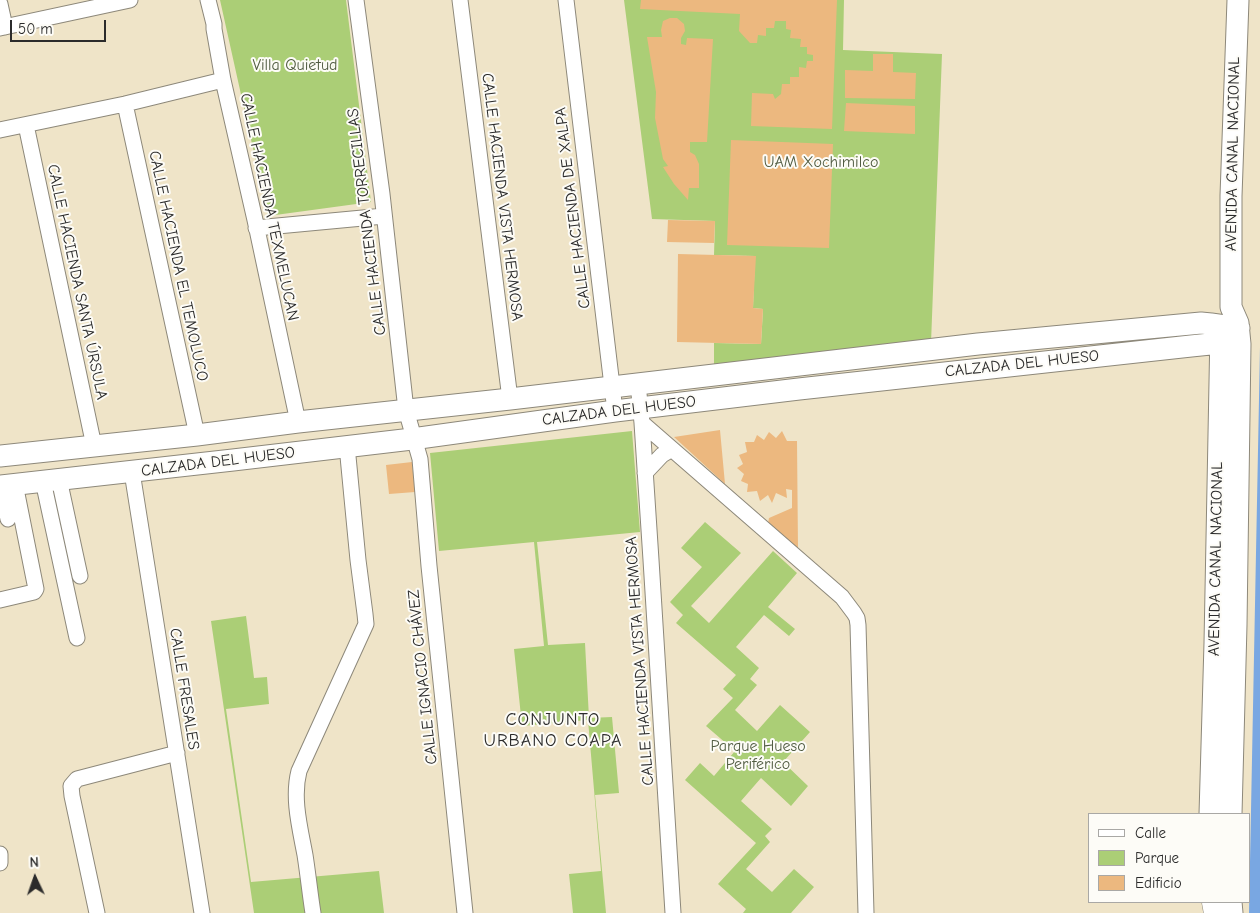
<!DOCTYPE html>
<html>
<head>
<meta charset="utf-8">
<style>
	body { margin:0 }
	#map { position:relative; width:1260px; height:913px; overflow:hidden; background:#efe4c8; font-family:"Comic Neue",sans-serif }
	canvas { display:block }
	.legend { position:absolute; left:1088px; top:813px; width:162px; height:90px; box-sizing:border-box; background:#fdfcf7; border:1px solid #a9a8a5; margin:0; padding:6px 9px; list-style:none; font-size:15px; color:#2b2b2b }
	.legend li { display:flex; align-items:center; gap:10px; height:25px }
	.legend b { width:25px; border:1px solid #a9a8a5 }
	.north { position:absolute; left:10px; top:853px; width:50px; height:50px; -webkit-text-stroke:4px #fdfcf7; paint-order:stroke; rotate:357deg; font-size:14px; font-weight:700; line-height:20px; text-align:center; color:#2b2b2b }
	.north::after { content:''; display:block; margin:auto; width:18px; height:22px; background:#2b2b2b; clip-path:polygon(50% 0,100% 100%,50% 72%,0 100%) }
	.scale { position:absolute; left:10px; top:20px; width:96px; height:22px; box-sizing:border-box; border:2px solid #2b2b2b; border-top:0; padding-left:6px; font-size:15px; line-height:18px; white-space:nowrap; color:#2b2b2b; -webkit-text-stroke:4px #fdfcf7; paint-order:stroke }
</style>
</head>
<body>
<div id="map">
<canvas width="1260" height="913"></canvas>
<ul class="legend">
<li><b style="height:6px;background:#fff"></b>Calle</li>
<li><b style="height:14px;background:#abce76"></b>Parque</li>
<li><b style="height:14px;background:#ecb87f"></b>Edificio</li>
</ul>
<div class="north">N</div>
<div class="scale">50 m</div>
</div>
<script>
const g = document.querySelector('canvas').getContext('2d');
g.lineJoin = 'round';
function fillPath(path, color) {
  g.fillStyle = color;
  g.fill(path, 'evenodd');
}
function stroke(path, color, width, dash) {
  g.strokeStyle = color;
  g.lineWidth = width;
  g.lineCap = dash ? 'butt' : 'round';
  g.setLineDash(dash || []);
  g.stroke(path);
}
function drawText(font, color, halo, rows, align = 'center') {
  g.font = font + ' "Comic Neue",sans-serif';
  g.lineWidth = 4;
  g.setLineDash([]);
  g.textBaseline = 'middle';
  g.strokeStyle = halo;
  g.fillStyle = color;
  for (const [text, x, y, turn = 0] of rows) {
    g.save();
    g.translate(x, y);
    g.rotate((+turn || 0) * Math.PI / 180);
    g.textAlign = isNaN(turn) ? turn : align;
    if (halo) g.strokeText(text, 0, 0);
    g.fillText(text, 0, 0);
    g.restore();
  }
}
fillPath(new Path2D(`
	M 220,0 L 346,0 L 371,202 L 268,216 Z
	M 624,0 L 844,0 L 843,50 L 942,54 L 931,343 L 714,366 L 714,343 L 761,344 L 763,309 L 753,308 L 755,256 L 714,255 L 715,221 L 652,219 Z
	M 632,431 L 640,532 L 537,542 L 548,645 L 585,643 L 589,718 L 612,717 L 619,793 L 595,795 L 606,913 L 573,913 L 569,874 L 601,871 L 588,720 L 522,726 L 514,649 L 544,646 L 534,542 L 439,551 L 430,453 Z
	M 705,522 L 741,553 L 691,606 L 709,623 L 773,551 L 797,573 L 768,607 L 795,629 L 789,636 L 764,615 L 736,647 L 759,668 L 750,679 L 757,685 L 735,710 L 757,731 L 780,705 L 810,732 L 783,762 L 808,786 L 791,806 L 761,778 L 741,801 L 772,829 L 765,836 L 770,842 L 746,869 L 772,892 L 794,869 L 814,887 L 791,913 L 743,913 L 746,909 L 718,884 L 756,843 L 685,780 L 700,763 L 714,776 L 735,751 L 706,726 L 733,698 L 723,689 L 736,675 L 676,623 L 683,615 L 670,602 L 702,567 L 681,548 Z
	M 246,616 L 254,678 L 267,677 L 269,704 L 226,709 L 251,882 L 379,871 L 384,913 L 254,913 L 211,621 Z`), '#abce76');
fillPath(new Path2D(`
	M 1260,337 L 1260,913 L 1249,913 L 1260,347 Z`), '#79a7e2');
fillPath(new Path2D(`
	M 641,0 L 837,0 L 832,129 L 751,126 L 752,93 L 773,94 L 775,99 L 781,94 L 782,84 L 790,84 L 790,77 L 799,77 L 799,67 L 806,68 L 807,61 L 813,61 L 813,55 L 807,54 L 807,47 L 800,47 L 801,39 L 790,38 L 791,30 L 786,29 L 786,21 L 775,21 L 774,28 L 766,28 L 766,36 L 758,35 L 757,43 L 750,43 L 739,31 L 740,14 L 640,9 Z
	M 670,18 L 677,18 L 684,24 L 685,31 L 681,38 L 681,44 L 686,45 L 687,38 L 713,39 L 707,142 L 690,142 L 690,152 L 695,155 L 699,164 L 699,188 L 689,188 L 688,200 L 674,184 L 663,167 L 668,166 L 663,159 L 655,118 L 656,92 L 647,37 L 662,37 L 661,30 L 663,21 Z
	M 873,54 L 893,54 L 893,72 L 916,73 L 915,99 L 845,98 L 845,70 L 873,71 Z
	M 846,103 L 915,106 L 915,134 L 844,131 Z
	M 731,140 L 833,144 L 829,248 L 727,245 Z
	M 668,220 L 715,221 L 714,243 L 667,242 Z
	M 678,254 L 756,256 L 753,308 L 763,309 L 761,344 L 677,342 Z
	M 720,430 L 725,484 L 674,437 Z
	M 782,431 L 787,441 L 797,441 L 798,549 L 768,523 L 769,518 L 792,508 L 792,490 L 786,489 L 787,498 L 776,493 L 772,503 L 768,495 L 760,501 L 757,491 L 747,492 L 748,484 L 741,481 L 744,474 L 737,468 L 743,464 L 739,455 L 747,452 L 745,442 L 754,442 L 757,435 L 764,440 L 769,432 L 776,438 Z
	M 412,462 L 415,492 L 389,494 L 386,465 Z`), '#ecb87f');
const street = new Path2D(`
	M 208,0 L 214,24 L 214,29 L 223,80 L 255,220 L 298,422
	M 356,0 L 382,194 L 406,410 L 420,459 L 429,566 L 465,913
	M 460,0 L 510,399
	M 566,0 L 615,411
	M 0,4 L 5,27
	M 0,28 L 130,0
	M 125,104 L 197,435
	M 26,125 L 94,446
	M 0,130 L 125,104 L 223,80
	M 256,228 L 384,216
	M 638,384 L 642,423 L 651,560 L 673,913
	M 642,423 L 842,597 L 854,613 L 857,618 L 858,625 L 866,913
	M 132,472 L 202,913
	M 645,473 L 662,455 L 672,449
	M 59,479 L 80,576
	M 43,481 L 77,638
	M 1,486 L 8,519
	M 0,600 L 34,592 L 36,589 L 15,484
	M 0,854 L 0,863
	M 97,913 L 72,796 L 71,786 L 77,779 L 177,753
	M 313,913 C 310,894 308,874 305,855 C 300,828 292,798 299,771 L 366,624 L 365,614 L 358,560 L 347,446`);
const secondary = new Path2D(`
	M 0,456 L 197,435 L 298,422 L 510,399 L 978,344 L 1201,323 L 1211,324 L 1239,328
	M 0,486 L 233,460 L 412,439 L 615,411 L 799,389 L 1191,346 L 1220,343 L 1240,344
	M 1210,814 L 1215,643 L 1221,330
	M 1231,814 L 1236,625 L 1240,344 L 1238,323 L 1231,307 L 1231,196 L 1238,0
	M 1231,902 L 1232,913`);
const highway = new Path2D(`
	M 1216,902 L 1218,913`);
stroke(street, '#8d887a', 17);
stroke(secondary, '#8d887a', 23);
stroke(highway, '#8d887a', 29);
stroke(street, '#fff', 15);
stroke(secondary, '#fff', 21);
stroke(highway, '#fff', 28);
drawText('16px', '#515c42', '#fdfcf7', [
	["Villa Quietud",295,65],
	["UAM Xochimilco",821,162],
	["Parque Hueso",758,746],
	["Periférico",758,764]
]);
drawText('16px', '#2b2b2b', '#fdfcf7', [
	["AVENIDA CANAL NACIONAL",1233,154,-89],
	["CALLE HACIENDA VISTA HERMOSA",502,197,83],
	["CALLE HACIENDA TEXMELUCAN",269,207,78],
	["CALLE HACIENDA DE XALPA",573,208,-97],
	["CALLE HACIENDA TORRECILLAS",367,222,-97],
	["CALLE HACIENDA EL TEMOLUCO",178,266,78],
	["CALLE HACIENDA SANTA ÚRSULA",77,282,78],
	["CALZADA DEL HUESO",1022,364,-6],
	["CALZADA DEL HUESO",619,411,-7],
	["CALZADA DEL HUESO",218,462,-7],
	["AVENIDA CANAL NACIONAL",1216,559,-89],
	["CALLE HACIENDA VISTA HERMOSA",640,661,-94],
	["CALLE IGNACIO CHÁVEZ",423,677,-96],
	["CALLE FRESALES",184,689,81]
]);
g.letterSpacing = '1px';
drawText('18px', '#2b2b2b', '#fdfcf7', [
	["CONJUNTO",553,720],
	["URBANO COAPA",553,741]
]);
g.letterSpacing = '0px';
</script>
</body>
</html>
